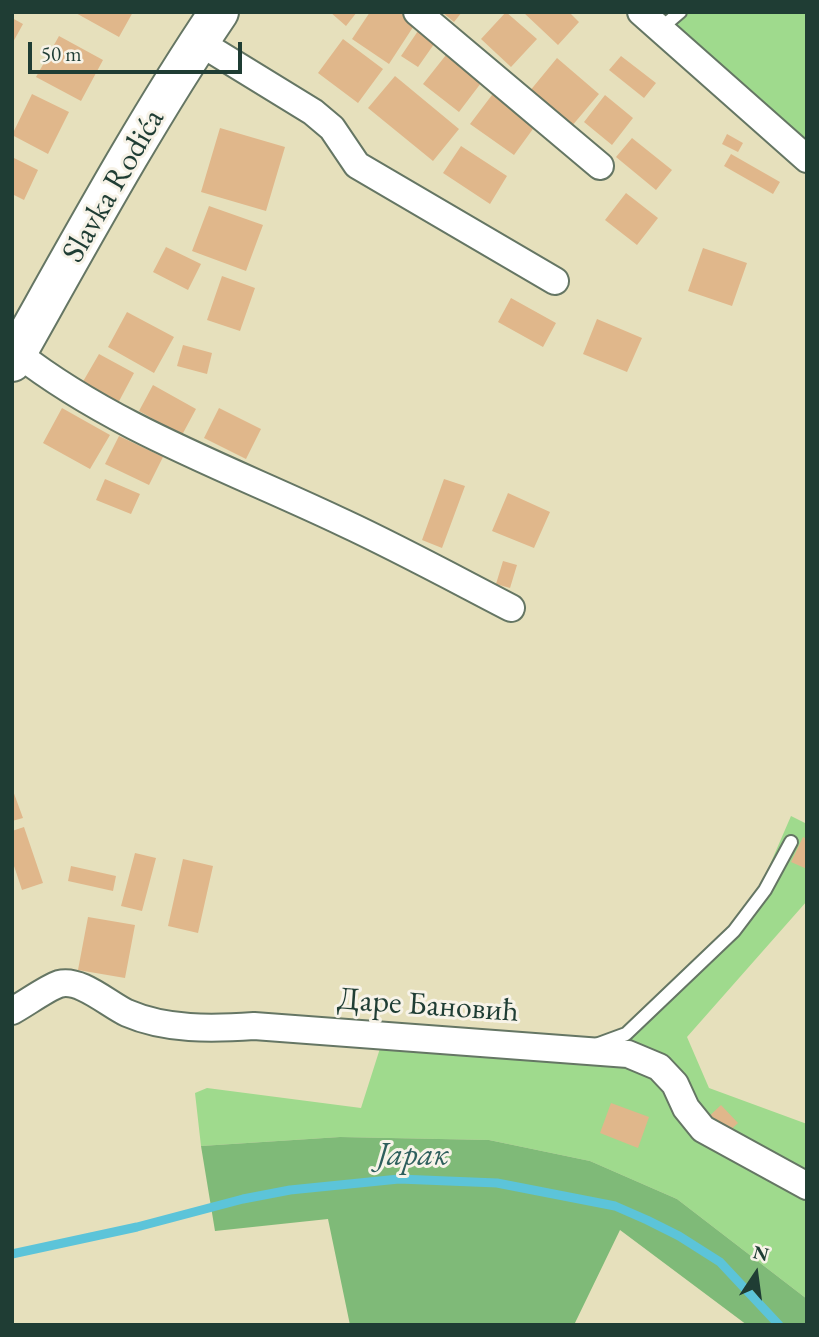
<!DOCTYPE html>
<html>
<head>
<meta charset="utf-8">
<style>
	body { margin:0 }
	#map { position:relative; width:819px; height:1337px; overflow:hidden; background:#e6e0bc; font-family:"EB Garamond",serif }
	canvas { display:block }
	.frame { position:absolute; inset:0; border:14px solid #1f3d34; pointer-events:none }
	.north { position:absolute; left:721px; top:1239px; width:70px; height:70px; -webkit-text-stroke:5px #f7f3e8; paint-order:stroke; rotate:13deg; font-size:19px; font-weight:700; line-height:28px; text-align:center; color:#1f3d34 }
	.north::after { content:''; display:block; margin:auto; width:24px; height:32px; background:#1f3d34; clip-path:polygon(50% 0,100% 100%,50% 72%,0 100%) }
	.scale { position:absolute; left:28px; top:42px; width:214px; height:32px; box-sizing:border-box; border:4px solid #1f3d34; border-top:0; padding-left:9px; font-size:21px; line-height:24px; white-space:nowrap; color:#1f3d34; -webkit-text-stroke:5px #f7f3e8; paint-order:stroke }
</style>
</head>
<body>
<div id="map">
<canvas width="819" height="1337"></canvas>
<div class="frame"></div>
<div class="north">N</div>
<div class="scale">50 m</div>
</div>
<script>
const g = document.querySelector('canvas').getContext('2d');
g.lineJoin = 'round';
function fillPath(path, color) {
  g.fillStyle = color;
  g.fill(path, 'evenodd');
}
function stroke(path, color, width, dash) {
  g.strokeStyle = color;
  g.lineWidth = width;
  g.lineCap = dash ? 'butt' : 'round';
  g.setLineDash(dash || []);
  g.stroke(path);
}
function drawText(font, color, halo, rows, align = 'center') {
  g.font = font + ' "EB Garamond",serif';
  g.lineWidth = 6;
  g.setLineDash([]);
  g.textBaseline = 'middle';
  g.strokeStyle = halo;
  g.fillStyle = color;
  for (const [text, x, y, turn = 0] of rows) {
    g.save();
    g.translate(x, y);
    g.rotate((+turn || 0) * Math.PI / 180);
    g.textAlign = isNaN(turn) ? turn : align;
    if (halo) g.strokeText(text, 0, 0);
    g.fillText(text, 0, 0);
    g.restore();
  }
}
fillPath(new Path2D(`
	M 653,12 L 807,12 L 807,151 Z
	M 791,816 L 807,824 L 807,901 L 687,1037 L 709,1088 L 807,1124 L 807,1299 L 677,1199 L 590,1161 L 489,1140 L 340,1137 L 201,1146 L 195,1093 L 207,1088 L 361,1108 L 383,1039 L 589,1046 L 628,1028 L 735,924 L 762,883 Z`), '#9fda8d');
fillPath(new Path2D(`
	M 340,1137 L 489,1140 L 590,1161 L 677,1199 L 807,1299 L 807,1325 L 747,1325 L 620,1230 L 574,1325 L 350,1325 L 328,1219 L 215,1231 L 201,1146 Z`), '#7fba78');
stroke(new Path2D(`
	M 12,1254 L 137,1227 L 243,1199 L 290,1190 L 399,1179 L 497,1183 L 615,1206 L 647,1220 L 679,1236 L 720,1262 L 779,1325`), '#5cc4d9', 9);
fillPath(new Path2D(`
	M 74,12 L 133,12 L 119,37 Z
	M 330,12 L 357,12 L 346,26 Z
	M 370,12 L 404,12 L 417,21 L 389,64 L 352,39 Z
	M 442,12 L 462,12 L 454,22 Z
	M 506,12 L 537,39 L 511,67 L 481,39 Z
	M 523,12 L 569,12 L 579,22 L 558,45 Z
	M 12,18 L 23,24 L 12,44 Z
	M 422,25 L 439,37 L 418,67 L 401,56 Z
	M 59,36 L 103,60 L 81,101 L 36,77 Z
	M 343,39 L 383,69 L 358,103 L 318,73 Z
	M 446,55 L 481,83 L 459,112 L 423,84 Z
	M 621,56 L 656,83 L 644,98 L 609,70 Z
	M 557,58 L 599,94 L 571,127 L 529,92 Z
	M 395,76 L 459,129 L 433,161 L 368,108 Z
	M 495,91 L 538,122 L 514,155 L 470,124 Z
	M 32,94 L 69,112 L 48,154 L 12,135 Z
	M 605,95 L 633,118 L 612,145 L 584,122 Z
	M 220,128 L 285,147 L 266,211 L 201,192 Z
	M 727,134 L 743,143 L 738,152 L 722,144 Z
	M 632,138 L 672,170 L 656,190 L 616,157 Z
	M 461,146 L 507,176 L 490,204 L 443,173 Z
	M 731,154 L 780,182 L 773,194 L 724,166 Z
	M 12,157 L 38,170 L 24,200 L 12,194 Z
	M 626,193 L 658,218 L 637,245 L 605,220 Z
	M 209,206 L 263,225 L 246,271 L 192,251 Z
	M 166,247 L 201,264 L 188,290 L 153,272 Z
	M 703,248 L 747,263 L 732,306 L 688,291 Z
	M 222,276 L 255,288 L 240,331 L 207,320 Z
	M 511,298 L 556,323 L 543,347 L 498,322 Z
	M 127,312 L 174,337 L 154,373 L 108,347 Z
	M 597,319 L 642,338 L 627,372 L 583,354 Z
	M 183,345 L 212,353 L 207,374 L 177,366 Z
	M 99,354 L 134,373 L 117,405 L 81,385 Z
	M 153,385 L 196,409 L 182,435 L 139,411 Z
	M 62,408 L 110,435 L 90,469 L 43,443 Z
	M 219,408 L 261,429 L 246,459 L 204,438 Z
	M 119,436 L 163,457 L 149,485 L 105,464 Z
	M 105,479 L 140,494 L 131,514 L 96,500 Z
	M 444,479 L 465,486 L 442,548 L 422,540 Z
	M 508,493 L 550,512 L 534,548 L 492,531 Z
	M 503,561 L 517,565 L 510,588 L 496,584 Z
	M 12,788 L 23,818 L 12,821 Z
	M 24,827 L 43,883 L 22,890 L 12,860 L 12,831 Z
	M 803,837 L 807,839 L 807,869 L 791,862 Z
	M 135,853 L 156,858 L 142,911 L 121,906 Z
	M 183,859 L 213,866 L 198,933 L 168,926 Z
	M 71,866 L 116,876 L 113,891 L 68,881 Z
	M 88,917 L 135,925 L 125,978 L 78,970 Z
	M 611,1103 L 649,1117 L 638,1148 L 600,1133 Z
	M 721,1105 L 738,1123 L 720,1140 L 703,1122 Z`), '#e0b78b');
const lane = new Path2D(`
	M 660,29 L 680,12
	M 596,1045 L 626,1034 L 734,931 L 765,890 L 791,842`);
const street = new Path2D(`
	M 417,12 L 600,166
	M 641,12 L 807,159
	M 199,42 L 313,112 L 332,128 L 357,165 L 555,281
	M 17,353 C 115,429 233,470 344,523 C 400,549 455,579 511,608
	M 12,1011 C 25,1004 47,988 59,984 C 80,978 108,1004 127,1013 C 166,1030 212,1029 254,1026 L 628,1054 L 659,1067 L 675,1084 L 686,1108 L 703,1129 L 807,1186`);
const primary = new Path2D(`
	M 12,362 C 78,245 144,123 219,12`);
stroke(lane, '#657664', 16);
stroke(street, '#657664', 30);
stroke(primary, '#657664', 42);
stroke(lane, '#fff', 12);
stroke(street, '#fff', 26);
stroke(primary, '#fff', 38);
drawText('32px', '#1f3d34', '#f7f3e8', [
	["Slavka Rodića",114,186,-60],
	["Даре Бановић",428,1006,4]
]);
drawText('italic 33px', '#2e5f5d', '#f7f3e8', [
	["Јарак",413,1156]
]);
</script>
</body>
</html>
